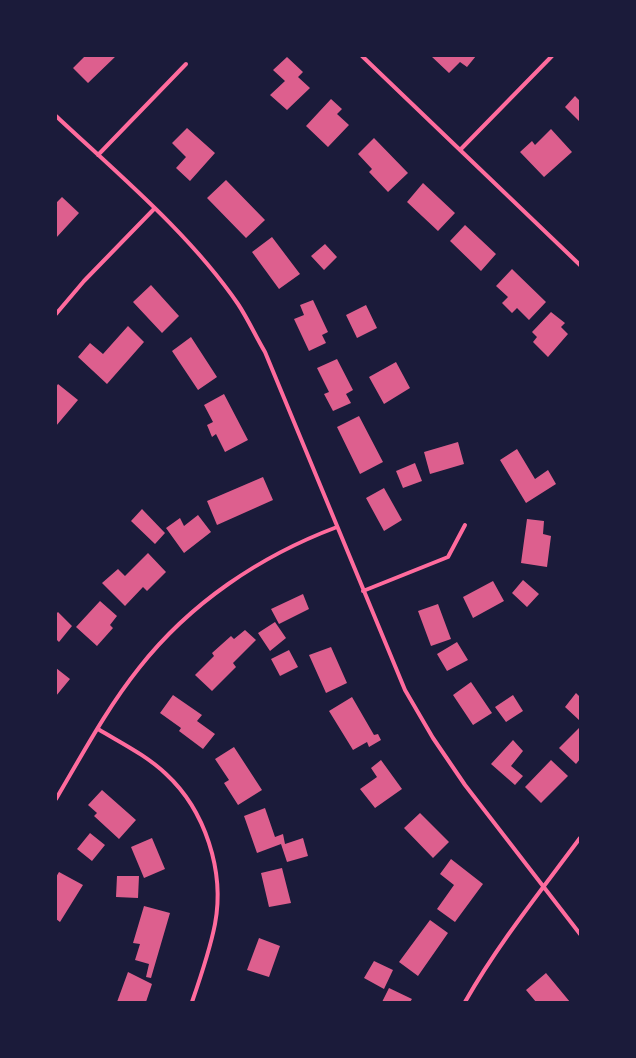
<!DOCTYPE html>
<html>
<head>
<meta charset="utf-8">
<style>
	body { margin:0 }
	#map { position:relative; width:636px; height:1058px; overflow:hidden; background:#1b1b3a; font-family:"Playfair Display",serif }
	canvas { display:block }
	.frame { position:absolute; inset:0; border:57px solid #1b1b3a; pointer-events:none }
</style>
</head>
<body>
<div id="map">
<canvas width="636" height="1058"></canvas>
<div class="frame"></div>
</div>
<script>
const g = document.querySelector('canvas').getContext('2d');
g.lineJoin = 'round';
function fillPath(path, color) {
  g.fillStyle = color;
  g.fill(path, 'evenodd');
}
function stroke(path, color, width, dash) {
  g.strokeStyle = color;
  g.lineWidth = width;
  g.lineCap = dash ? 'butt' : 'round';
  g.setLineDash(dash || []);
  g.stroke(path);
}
fillPath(new Path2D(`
	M 85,56 L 116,56 L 88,83 L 73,68 Z
	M 431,56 L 476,56 L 467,67 L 460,62 L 449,73 Z
	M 287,57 L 303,72 L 298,77 L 310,88 L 287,110 L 270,95 L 285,81 L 273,70 Z
	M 575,96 L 580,101 L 580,122 L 565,107 Z
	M 331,99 L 342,109 L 337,114 L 349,125 L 328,147 L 306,126 Z
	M 187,128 L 215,153 L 190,181 L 176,168 L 186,157 L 172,143 Z
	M 551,129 L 572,152 L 544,177 L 520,152 L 532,141 L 535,145 Z
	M 374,138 L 408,173 L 388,192 L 369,172 L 372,169 L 358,154 Z
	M 226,180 L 265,220 L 246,238 L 207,198 Z
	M 423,183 L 455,213 L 438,231 L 407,202 Z
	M 62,197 L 79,213 L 56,238 L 56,203 Z
	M 465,225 L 496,254 L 481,271 L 450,241 Z
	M 272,237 L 300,274 L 279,289 L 252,252 Z
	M 325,244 L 337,257 L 324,270 L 311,256 Z
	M 512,269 L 546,302 L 529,320 L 517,308 L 512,313 L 502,303 L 508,297 L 496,286 Z
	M 151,285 L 179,316 L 162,333 L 133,302 Z
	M 313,300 L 328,332 L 322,335 L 326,343 L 309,351 L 294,319 L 304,315 L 300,305 Z
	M 366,305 L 377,328 L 357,338 L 346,315 Z
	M 551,312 L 565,323 L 561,327 L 568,334 L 548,357 L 533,342 L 537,337 L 532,332 Z
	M 128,326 L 144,342 L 107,384 L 78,357 L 90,343 L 103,354 Z
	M 191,337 L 217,377 L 198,390 L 172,351 Z
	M 337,359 L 353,390 L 346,394 L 351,403 L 333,411 L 324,394 L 329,392 L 317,368 Z
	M 396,362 L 410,388 L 384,404 L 369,377 Z
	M 58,384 L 78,400 L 56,426 L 56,387 Z
	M 224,394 L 248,440 L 225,452 L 216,434 L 212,437 L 207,425 L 213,422 L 204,405 Z
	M 359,416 L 383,462 L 360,474 L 337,427 Z
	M 458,442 L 464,464 L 430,474 L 424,452 Z
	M 517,449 L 535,479 L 548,470 L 556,484 L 526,503 L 500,460 Z
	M 415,463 L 422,481 L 403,488 L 396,471 Z
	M 263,477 L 273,500 L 217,525 L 207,501 Z
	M 384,488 L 402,520 L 384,531 L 366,498 Z
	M 142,509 L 165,533 L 155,544 L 131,521 Z
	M 198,515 L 211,532 L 184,553 L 166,528 L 180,518 L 184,526 Z
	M 527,519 L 544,521 L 543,534 L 551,536 L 547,567 L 521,563 Z
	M 148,553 L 166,572 L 147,591 L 143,587 L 125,606 L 102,583 L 118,569 L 125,576 Z
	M 523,580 L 539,594 L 527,607 L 512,593 Z
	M 493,581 L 504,601 L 473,618 L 463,597 Z
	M 303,594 L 309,609 L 279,624 L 271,609 Z
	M 100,601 L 117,616 L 110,625 L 113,628 L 97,646 L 76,627 Z
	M 438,604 L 451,639 L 431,646 L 418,611 Z
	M 58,612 L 72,626 L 59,642 L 56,639 L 56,614 Z
	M 275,622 L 286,638 L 270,651 L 258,633 Z
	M 245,630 L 256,640 L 233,663 L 236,667 L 212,691 L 195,675 L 214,656 L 212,653 L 231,636 L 234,639 Z
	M 457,642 L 468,660 L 447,671 L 437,654 Z
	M 331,647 L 347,683 L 326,693 L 309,655 Z
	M 289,650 L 298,667 L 280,676 L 271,659 Z
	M 56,668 L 70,679 L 56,696 Z
	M 471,682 L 492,713 L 473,725 L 453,695 Z
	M 576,693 L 580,697 L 579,720 L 565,707 Z
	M 173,695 L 202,715 L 197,721 L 215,734 L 203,749 L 179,731 L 181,728 L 160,713 Z
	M 513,695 L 523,711 L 506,722 L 495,707 Z
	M 352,697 L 374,735 L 378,734 L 381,740 L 369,747 L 367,742 L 353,750 L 329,711 Z
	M 580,727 L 580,759 L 576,764 L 559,748 Z
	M 513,740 L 523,751 L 511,766 L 523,776 L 515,785 L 491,764 Z
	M 234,747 L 262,790 L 238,805 L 224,783 L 229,780 L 215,759 Z
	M 381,760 L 402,789 L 375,808 L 360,789 L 377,777 L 371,768 Z
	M 551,760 L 568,776 L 541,803 L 525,787 Z
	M 102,790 L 136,820 L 119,839 L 94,816 L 97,813 L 88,805 Z
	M 265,808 L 275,837 L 283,834 L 285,844 L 303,838 L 308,856 L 287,862 L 281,844 L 257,853 L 244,816 Z
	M 420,813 L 449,842 L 433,858 L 404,828 Z
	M 90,833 L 105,845 L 92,861 L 77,849 Z
	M 152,838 L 165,869 L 144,878 L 131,847 Z
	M 451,859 L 483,884 L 455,922 L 437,909 L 454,885 L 440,874 Z
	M 282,868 L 291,903 L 269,907 L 261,873 Z
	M 59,872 L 83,885 L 60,922 L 56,919 L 56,877 Z
	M 117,876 L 139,876 L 138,898 L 116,897 Z
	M 144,906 L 170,913 L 151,978 L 146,977 L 149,964 L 135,960 L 140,944 L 133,943 Z
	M 430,920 L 448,933 L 418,976 L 399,962 Z
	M 259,938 L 280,946 L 269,977 L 247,970 Z
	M 374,961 L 393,970 L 384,989 L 364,978 Z
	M 128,972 L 152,984 L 146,1002 L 117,1002 Z
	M 546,973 L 570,1002 L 536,1002 L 526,990 Z
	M 389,988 L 412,999 L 410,1002 L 382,1002 Z`), '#dd5f8e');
stroke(new Path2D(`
	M 362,56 L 580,265
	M 56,116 C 118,174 190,234 238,304 C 248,319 256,337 265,352 L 405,690 L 433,738 L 465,785 L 580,934
	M 460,150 L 552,56
	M 98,155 L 186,64
	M 56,314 L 84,281 L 154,209
	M 363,591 L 448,557 L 465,525
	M 98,729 C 121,743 146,755 166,774 C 205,810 225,871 215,924 C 210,950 201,976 192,1002
	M 56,799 C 82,755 107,708 139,668 C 190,603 260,556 337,527
	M 465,1002 C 498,944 540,892 580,838`), '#ff6b9d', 4);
</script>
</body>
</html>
